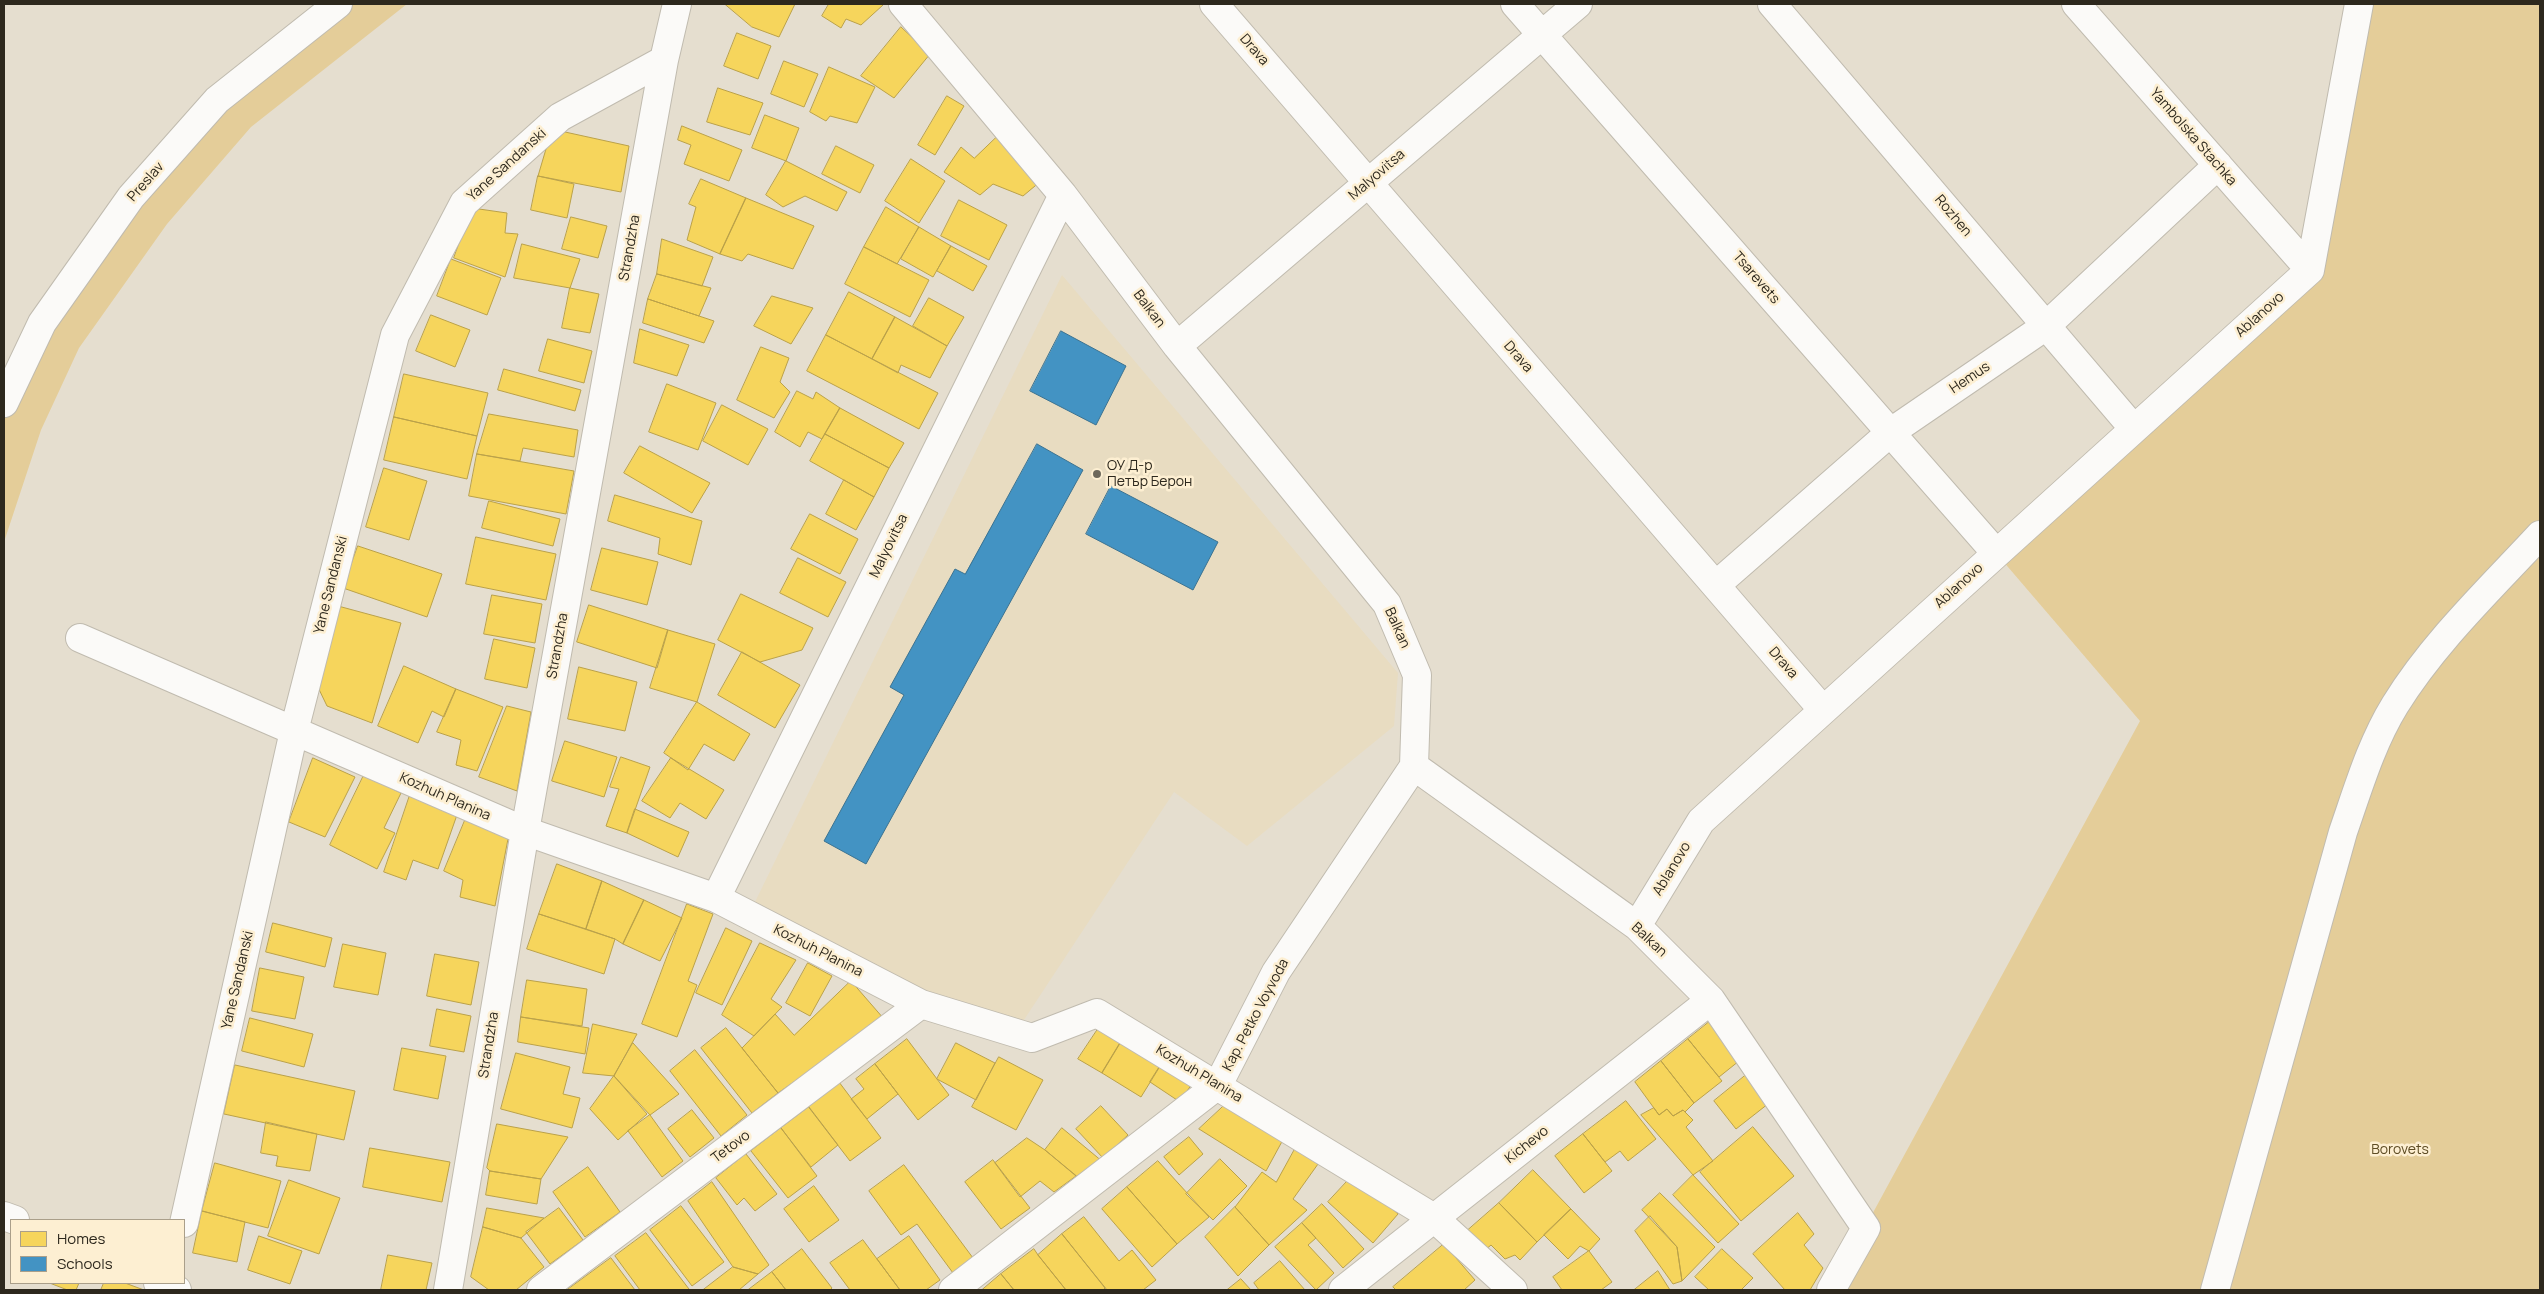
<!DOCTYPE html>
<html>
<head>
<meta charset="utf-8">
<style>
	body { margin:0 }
	#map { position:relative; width:2544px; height:1294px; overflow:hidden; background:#e5decf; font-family:Manrope,sans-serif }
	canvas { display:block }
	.frame { position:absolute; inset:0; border:5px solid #2d281d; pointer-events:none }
	.legend { position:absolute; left:10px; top:1219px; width:175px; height:65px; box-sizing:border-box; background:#fdefd2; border:1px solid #aa9f8a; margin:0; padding:6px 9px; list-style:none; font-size:15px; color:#2d281d }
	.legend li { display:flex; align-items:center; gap:10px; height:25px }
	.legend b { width:25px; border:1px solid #aa9f8a }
</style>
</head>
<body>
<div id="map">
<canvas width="2544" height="1294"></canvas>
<div class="frame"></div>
<ul class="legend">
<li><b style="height:14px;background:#f6d55c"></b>Homes</li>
<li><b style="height:14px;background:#4393c3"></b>Schools</li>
</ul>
</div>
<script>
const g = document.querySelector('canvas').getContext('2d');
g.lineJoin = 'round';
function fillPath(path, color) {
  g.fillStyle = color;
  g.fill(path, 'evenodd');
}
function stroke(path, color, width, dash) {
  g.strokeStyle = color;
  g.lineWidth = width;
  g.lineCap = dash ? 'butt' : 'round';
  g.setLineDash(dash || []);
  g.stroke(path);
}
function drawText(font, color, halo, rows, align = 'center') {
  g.font = font + ' Manrope,sans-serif';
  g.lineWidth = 5;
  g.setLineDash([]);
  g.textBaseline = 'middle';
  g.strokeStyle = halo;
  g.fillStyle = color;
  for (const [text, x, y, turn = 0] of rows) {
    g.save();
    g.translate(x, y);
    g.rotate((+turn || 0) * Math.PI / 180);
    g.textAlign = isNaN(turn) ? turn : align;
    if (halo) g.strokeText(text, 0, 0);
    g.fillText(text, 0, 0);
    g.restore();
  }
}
fillPath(new Path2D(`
	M 1062,275 L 1398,673 L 1394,726 L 1247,846 L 1174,792 L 1014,1035 L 754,904 Z`), '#e8dcc1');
fillPath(new Path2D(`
	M 338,4 L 407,4 L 251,127 L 167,224 L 79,348 L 41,430 L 4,542 L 4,403 L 131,197 Z
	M 2359,4 L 2540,4 L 2540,1290 L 1831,1290 L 2140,721 L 1996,553 L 2310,270 Z`), '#e4cd99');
const homes = new Path2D(`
	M 725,4 L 795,4 L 779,37 L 752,27 Z
	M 829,4 L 882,4 L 883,5 L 861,25 L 846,19 L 841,28 L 822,16 Z
	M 901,27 L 930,54 L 894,98 L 861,76 Z
	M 737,33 L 771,46 L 758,79 L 724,66 Z
	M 784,61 L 818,74 L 804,107 L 771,94 Z
	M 829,67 L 875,87 L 857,123 L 830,116 L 826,121 L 810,112 Z
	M 718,88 L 763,103 L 750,135 L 707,122 Z
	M 947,96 L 964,106 L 935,155 L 918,145 Z
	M 765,115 L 799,128 L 786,161 L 752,148 Z
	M 682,126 L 742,150 L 729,181 L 684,164 L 691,145 L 678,140 Z
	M 565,132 L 629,146 L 621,192 L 538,176 L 546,149 Z
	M 999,135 L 1041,181 L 1023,196 L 993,184 L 980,195 L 944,172 L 961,147 L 974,158 Z
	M 836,146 L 874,165 L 860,193 L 822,174 Z
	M 911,159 L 945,181 L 919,223 L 885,201 Z
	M 786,161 L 847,192 L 837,211 L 805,196 L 783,207 L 766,195 Z
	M 538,176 L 574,184 L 567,218 L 531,210 Z
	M 701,179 L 746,198 L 720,254 L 687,240 L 696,207 L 689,204 Z
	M 746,198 L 814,226 L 793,269 L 748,254 L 742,261 L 720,254 Z
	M 959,200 L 1007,225 L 989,260 L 941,236 Z
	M 886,207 L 919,227 L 897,264 L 864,247 Z
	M 472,208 L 507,213 L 505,233 L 518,234 L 505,277 L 454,258 Z
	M 571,217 L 607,226 L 598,258 L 562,249 Z
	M 919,227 L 951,246 L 933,277 L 901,259 Z
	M 662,239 L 713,257 L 702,286 L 657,274 Z
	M 522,244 L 580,259 L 570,288 L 514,278 Z
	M 951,246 L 987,266 L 973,291 L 937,271 Z
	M 864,247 L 929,280 L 910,317 L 845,284 Z
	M 451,259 L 501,278 L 487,315 L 437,296 Z
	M 657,274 L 711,288 L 699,316 L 648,299 Z
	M 570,288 L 599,294 L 590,333 L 562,328 Z
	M 849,292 L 895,317 L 872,359 L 826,335 Z
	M 772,296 L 813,308 L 791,344 L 754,326 Z
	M 929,298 L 964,317 L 947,346 L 913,326 Z
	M 648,299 L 714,321 L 704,343 L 643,323 Z
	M 431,315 L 470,330 L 455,367 L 416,351 Z
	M 895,317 L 947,346 L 930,378 L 901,365 L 898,373 L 872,359 Z
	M 640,329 L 689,345 L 677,376 L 634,363 Z
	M 826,335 L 938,393 L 919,429 L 807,371 Z
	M 548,339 L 592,351 L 584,383 L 539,371 Z
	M 761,347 L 789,358 L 780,382 L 790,392 L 774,418 L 737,400 Z
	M 504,369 L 581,390 L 575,411 L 498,390 Z
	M 404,374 L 488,393 L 477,436 L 394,417 Z
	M 667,384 L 716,403 L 698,450 L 649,432 Z
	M 797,391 L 813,399 L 816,392 L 840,408 L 822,439 L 808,432 L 800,447 L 775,432 Z
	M 722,405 L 768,429 L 748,465 L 703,441 Z
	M 840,408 L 904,443 L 889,468 L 825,434 Z
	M 489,414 L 578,430 L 574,457 L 523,448 L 520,461 L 477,454 Z
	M 394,417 L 477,436 L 467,479 L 384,460 Z
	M 825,434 L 889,468 L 874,497 L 810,461 Z
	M 640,446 L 710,483 L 692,513 L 624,473 Z
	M 477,454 L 574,471 L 566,514 L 469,496 Z
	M 384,468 L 427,481 L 409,540 L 366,527 Z
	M 844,480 L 874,497 L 856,530 L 826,514 Z
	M 615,495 L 702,521 L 691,565 L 658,554 L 660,538 L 608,521 Z
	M 489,501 L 560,519 L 553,546 L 482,528 Z
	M 810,514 L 858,539 L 840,574 L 791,549 Z
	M 476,537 L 556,554 L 546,600 L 466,584 Z
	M 358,546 L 442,574 L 427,617 L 343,588 Z
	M 602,548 L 658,562 L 647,605 L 591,590 Z
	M 798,558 L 846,582 L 828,617 L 780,593 Z
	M 741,594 L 813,628 L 802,650 L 760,662 L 718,640 Z
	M 492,595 L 542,604 L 535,643 L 484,634 Z
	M 589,605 L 668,630 L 657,668 L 577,642 Z
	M 338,606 L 401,623 L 372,723 L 327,706 L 315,681 Z
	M 668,630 L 715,644 L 697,702 L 650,688 Z
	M 494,639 L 535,648 L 527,688 L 485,679 Z
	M 742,652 L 800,685 L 775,728 L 718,695 Z
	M 404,666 L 456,689 L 444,717 L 432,711 L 418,743 L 378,726 Z
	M 579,667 L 637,682 L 625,731 L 568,719 Z
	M 456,689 L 503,707 L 477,771 L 456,765 L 461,740 L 437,732 Z
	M 697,702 L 750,734 L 734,761 L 704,744 L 688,770 L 664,753 Z
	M 507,706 L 531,712 L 517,791 L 479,777 Z
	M 565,741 L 617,757 L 604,797 L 552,781 Z
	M 621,757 L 650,767 L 627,833 L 606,826 L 619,789 L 610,787 Z
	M 313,758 L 355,777 L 325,837 L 289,822 Z
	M 671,758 L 724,790 L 706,819 L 680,803 L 670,818 L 642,801 Z
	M 364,775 L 401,793 L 384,828 L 395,833 L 377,869 L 330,845 Z
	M 410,795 L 458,812 L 438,869 L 413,860 L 406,880 L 384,872 Z
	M 635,809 L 689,832 L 678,857 L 627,833 Z
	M 466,818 L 508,839 L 495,906 L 460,897 L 463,880 L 444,871 Z
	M 557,864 L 602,881 L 586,929 L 539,914 Z
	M 602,881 L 644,900 L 623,944 L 615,939 L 586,929 Z
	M 644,900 L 682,918 L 660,961 L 623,944 Z
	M 687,904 L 713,914 L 688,981 L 697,985 L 677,1037 L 642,1024 Z
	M 539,914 L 615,939 L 604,974 L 527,949 Z
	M 273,923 L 332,938 L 325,967 L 266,952 Z
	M 726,928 L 752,941 L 722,1005 L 696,993 Z
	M 760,943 L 796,960 L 771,999 L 782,1007 L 754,1036 L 722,1015 Z
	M 343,944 L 386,953 L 378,995 L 334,987 Z
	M 435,954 L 479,962 L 471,1005 L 427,996 Z
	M 808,963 L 832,976 L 810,1016 L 786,1003 Z
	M 260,968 L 304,977 L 295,1019 L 252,1011 Z
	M 527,980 L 587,989 L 582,1026 L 521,1017 Z
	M 851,981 L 884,1019 L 778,1093 L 742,1048 L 775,1014 L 794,1035 Z
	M 437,1009 L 471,1016 L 464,1052 L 430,1046 Z
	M 521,1017 L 589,1028 L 585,1054 L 518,1042 Z
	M 250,1018 L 313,1034 L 304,1067 L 242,1051 Z
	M 1713,1019 L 1744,1057 L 1719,1077 L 1688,1039 Z
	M 593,1024 L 637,1034 L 614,1076 L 583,1073 Z
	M 1100,1026 L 1122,1040 L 1102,1073 L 1078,1059 Z
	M 726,1028 L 778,1093 L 752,1113 L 701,1048 Z
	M 907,1039 L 949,1095 L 918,1120 L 875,1064 Z
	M 1688,1039 L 1722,1081 L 1694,1103 L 1661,1061 Z
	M 1122,1040 L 1162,1063 L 1141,1097 L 1102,1073 Z
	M 633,1043 L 679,1094 L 650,1115 L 614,1076 Z
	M 956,1043 L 995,1063 L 976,1100 L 937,1079 Z
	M 402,1048 L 446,1056 L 438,1099 L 394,1090 Z
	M 695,1050 L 747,1115 L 721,1136 L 670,1071 Z
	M 516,1053 L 570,1067 L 563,1094 L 580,1098 L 572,1128 L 501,1109 Z
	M 999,1057 L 1043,1080 L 1016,1130 L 972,1107 Z
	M 1661,1061 L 1694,1103 L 1685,1112 L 1683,1110 L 1673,1116 L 1667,1109 L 1659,1115 L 1635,1082 Z
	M 1162,1063 L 1193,1082 L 1180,1102 L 1150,1082 Z
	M 875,1064 L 898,1094 L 867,1119 L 851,1099 L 864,1089 L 856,1079 Z
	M 235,1065 L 355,1091 L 344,1140 L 224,1114 Z
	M 1751,1071 L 1773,1100 L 1736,1129 L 1714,1101 Z
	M 614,1076 L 647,1114 L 618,1140 L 590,1109 Z
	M 839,1082 L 881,1138 L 850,1161 L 807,1105 Z
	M 1626,1101 L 1656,1139 L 1628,1161 L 1620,1151 L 1605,1162 L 1583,1134 Z
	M 1228,1102 L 1285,1136 L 1266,1171 L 1199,1129 Z
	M 1101,1106 L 1128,1135 L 1103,1158 L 1076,1129 Z
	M 809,1107 L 838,1145 L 811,1167 L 781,1128 Z
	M 1654,1108 L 1659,1115 L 1667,1109 L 1673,1116 L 1683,1110 L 1693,1120 L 1686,1127 L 1713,1161 L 1693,1175 L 1641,1115 Z
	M 692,1110 L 714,1138 L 690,1157 L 668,1129 Z
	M 650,1115 L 683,1161 L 662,1177 L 628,1131 Z
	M 266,1122 L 317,1134 L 310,1171 L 276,1166 L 278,1156 L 261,1153 Z
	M 497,1124 L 568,1137 L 541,1179 L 490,1171 L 487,1168 Z
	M 1753,1127 L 1794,1176 L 1741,1221 L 1700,1172 Z
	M 781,1128 L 817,1176 L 788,1198 L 751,1151 Z
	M 1062,1128 L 1103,1162 L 1085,1183 L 1045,1150 Z
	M 1583,1134 L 1612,1171 L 1584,1193 L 1555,1156 Z
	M 1189,1137 L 1203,1154 L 1179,1175 L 1164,1157 Z
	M 1027,1138 L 1045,1150 L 1076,1176 L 1054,1192 L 1040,1181 L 1020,1197 L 995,1163 Z
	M 370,1148 L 450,1162 L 442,1202 L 363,1187 Z
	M 1295,1149 L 1318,1164 L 1293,1199 L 1307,1210 L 1269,1245 L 1235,1207 L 1262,1172 L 1276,1182 Z
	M 746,1154 L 777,1194 L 755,1211 L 744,1198 L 737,1205 L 716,1178 Z
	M 1220,1159 L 1247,1186 L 1213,1220 L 1186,1194 Z
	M 993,1160 L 1030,1208 L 1001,1229 L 965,1182 Z
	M 1158,1161 L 1209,1217 L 1177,1244 L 1127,1187 Z
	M 215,1163 L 281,1181 L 268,1228 L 202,1211 Z
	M 904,1165 L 973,1258 L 953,1273 L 917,1224 L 901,1235 L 869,1191 Z
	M 588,1167 L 620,1212 L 585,1237 L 553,1192 Z
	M 1533,1170 L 1571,1209 L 1537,1242 L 1499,1203 Z
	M 490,1171 L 541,1179 L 537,1204 L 486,1195 Z
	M 1354,1174 L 1398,1214 L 1373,1243 L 1328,1202 Z
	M 1693,1175 L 1739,1224 L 1718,1243 L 1673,1195 Z
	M 289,1180 L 340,1198 L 319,1254 L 268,1236 Z
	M 712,1182 L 769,1265 L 758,1274 L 733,1267 L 688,1201 Z
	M 814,1186 L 839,1220 L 809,1242 L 784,1209 Z
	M 1127,1187 L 1177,1244 L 1152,1267 L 1102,1209 Z
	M 1660,1193 L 1715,1247 L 1682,1281 L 1677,1247 L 1642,1210 Z
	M 1499,1203 L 1537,1242 L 1520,1260 L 1515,1255 L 1505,1259 L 1491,1245 L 1484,1251 L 1467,1231 Z
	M 1322,1204 L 1364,1249 L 1343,1268 L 1302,1223 Z
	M 681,1206 L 724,1262 L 692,1286 L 650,1230 Z
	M 1235,1207 L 1269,1245 L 1238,1276 L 1205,1237 Z
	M 487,1208 L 544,1218 L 521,1238 L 483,1227 Z
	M 559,1208 L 583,1240 L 550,1264 L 526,1232 Z
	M 1571,1209 L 1600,1239 L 1589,1251 L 1580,1246 L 1568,1259 L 1544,1235 Z
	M 202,1211 L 245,1222 L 237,1262 L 193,1253 Z
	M 1798,1213 L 1814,1234 L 1804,1245 L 1823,1268 L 1810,1290 L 1785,1290 L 1753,1254 Z
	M 1650,1216 L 1677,1247 L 1682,1281 L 1673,1284 L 1635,1231 Z
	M 1084,1217 L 1119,1261 L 1132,1250 L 1156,1280 L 1143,1290 L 1107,1290 L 1062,1234 Z
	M 1302,1223 L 1316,1238 L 1308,1245 L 1334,1273 L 1316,1290 L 1275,1247 Z
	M 483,1227 L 521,1238 L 544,1267 L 516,1290 L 489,1290 L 471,1277 Z
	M 646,1233 L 689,1289 L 688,1290 L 640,1290 L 615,1256 Z
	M 1062,1234 L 1105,1288 L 1103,1290 L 1066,1290 L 1038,1255 Z
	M 259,1236 L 302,1251 L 290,1284 L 248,1270 Z
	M 909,1236 L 940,1280 L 926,1290 L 900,1290 L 877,1259 Z
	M 863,1240 L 877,1259 L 900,1290 L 850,1290 L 830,1263 Z
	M 1444,1244 L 1475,1280 L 1464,1290 L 1396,1290 L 1393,1287 Z
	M 802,1249 L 832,1288 L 830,1290 L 786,1290 L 772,1272 Z
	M 1034,1249 L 1038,1255 L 1066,1290 L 1014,1290 L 1001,1274 Z
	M 1722,1249 L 1753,1278 L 1741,1290 L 1709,1290 L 1695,1277 Z
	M 1589,1251 L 1612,1282 L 1601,1290 L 1562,1290 L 1553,1277 Z
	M 388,1255 L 432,1263 L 426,1290 L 381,1290 Z
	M 611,1258 L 635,1290 L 567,1290 Z
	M 1280,1261 L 1305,1290 L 1259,1290 L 1254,1283 Z
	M 733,1267 L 758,1274 L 739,1290 L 703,1290 Z
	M 1658,1271 L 1670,1290 L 1634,1290 Z
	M 772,1272 L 786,1290 L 748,1290 Z
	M 1001,1274 L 1014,1290 L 982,1290 Z
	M 1241,1279 L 1251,1290 L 1227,1290 Z
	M 50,1283 L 79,1283 L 76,1290 L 68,1290 Z
	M 104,1283 L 125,1283 L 144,1290 L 101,1290 Z`);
fillPath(homes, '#f6d55c');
stroke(homes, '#baa149', 1);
const schools = new Path2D(`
	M 1061,331 L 1126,366 L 1096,425 L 1030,391 Z
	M 1037,444 L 1083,470 L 866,864 L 824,841 L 904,695 L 890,687 L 955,569 L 965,574 Z
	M 1111,486 L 1218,542 L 1193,590 L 1086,534 Z`);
fillPath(schools, '#4393c3');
stroke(schools, '#3c7391', 1);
const street = new Path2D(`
	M 903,4 L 1063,195 L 1177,346 L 1387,604 L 1417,675 L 1414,766 L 1637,926 L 1711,1000 L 1866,1228 L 1831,1290
	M 1214,4 L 1823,710
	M 1515,4 L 1996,553
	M 1772,4 L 2134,429
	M 2076,4 L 2310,270
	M 2310,270 L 2359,4
	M 1177,346 L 1578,4
	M 1716,585 L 1891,432 L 2046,326 L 2218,165
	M 80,638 L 525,831 L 716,898 L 921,1004 L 1032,1038 L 1097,1013 L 1434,1218 L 1513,1290
	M 716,898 L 1063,195
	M 1637,926 L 1701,821 L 2310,270
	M 4,1216 L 15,1220
	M 184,1223 L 294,731 L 395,335 L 464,203 L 560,117 L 664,60
	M 158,1283 L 177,1290
	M 448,1290 L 525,831 L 664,60 L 677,4
	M 541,1290 L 921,1004
	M 953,1290 L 1218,1085 L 1276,972 L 1414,766
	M 1343,1290 L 1711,1000
	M 2215,1290 L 2343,832 C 2358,789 2371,744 2395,705 C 2434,642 2490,589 2540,535`);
const secondary = new Path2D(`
	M 4,403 L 42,323 L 131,197 L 217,100 L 338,4`);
stroke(street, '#c0bbaf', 30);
stroke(secondary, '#c0bbaf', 30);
stroke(street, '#fbfaf8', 28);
stroke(secondary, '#fbfaf8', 28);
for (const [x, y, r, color] of [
	[1097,474,5,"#6d685b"]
]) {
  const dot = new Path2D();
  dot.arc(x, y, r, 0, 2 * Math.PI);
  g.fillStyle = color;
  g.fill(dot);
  stroke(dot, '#fdefd2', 2);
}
drawText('14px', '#2d281d', '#fdefd2', [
	["Drava",1254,50,49],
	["Yambolska Stachka",2193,137,49],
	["Yane Sandanski",507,165,-42],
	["Malyovitsa",1377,175,-41],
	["Preslav",146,182,-49],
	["Rozhen",1953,216,50],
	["Strandzha",630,248,-80],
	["Tsarevets",1756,278,49],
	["Balkan",1149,309,53],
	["Ablanovo",2260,315,-42],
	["Drava",1518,357,49],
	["Hemus",1970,378,-34],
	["Malyovitsa",889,546,-64],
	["Yane Sandanski",331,585,-76],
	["Ablanovo",1959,586,-42],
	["Balkan",1397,628,66],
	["Strandzha",558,646,-80],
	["Drava",1783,663,49],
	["Kozhuh Planina",445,797,24],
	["Ablanovo",1672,869,-59],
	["Balkan",1649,940,43],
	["Kozhuh Planina",818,951,27],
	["Yane Sandanski",238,980,-77],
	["Kap. Petko Voyvoda",1256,1015,-62],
	["Strandzha",489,1045,-81],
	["Kozhuh Planina",1199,1074,31],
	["Kichevo",1527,1145,-38],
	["Tetovo",731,1147,-37]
]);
drawText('14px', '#2d281d', '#fdefd2', [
	["ОУ Д-р",1107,466],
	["Петър Берон",1107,482]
], 'left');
drawText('14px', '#5e4c24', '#fdefd2', [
	["Borovets",2400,1150]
]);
</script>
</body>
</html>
